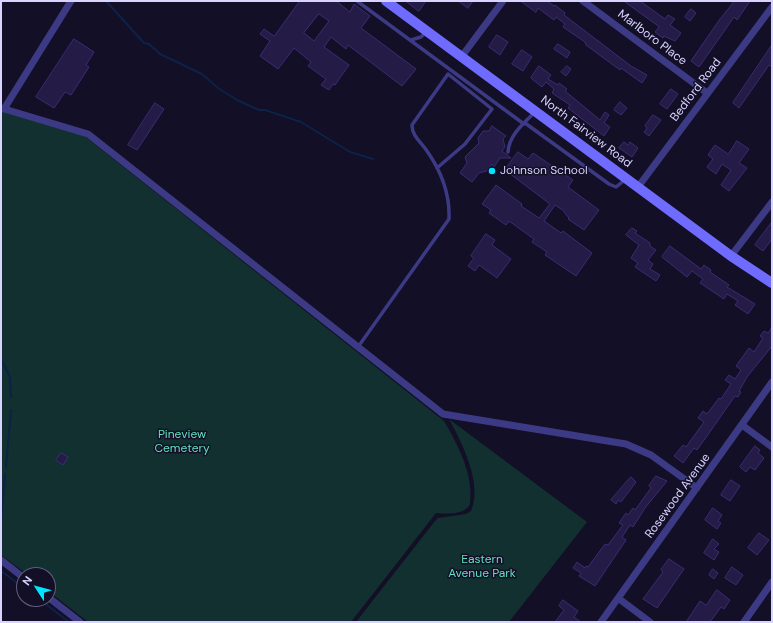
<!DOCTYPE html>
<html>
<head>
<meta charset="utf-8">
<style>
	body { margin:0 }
	#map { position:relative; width:773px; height:623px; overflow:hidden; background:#130f26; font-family:"DM Sans",sans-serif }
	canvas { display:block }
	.frame { position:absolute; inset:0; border:2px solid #d9d4ff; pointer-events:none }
	.north { position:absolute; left:16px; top:567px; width:40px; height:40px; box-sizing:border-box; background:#130f26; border:1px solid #625e7d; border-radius:50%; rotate:306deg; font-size:11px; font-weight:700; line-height:16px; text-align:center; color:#d9d4ff }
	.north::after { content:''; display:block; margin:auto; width:14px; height:18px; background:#00e5ff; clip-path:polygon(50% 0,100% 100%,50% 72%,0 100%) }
</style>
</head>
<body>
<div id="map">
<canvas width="773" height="623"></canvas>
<div class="frame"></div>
<div class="north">N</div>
</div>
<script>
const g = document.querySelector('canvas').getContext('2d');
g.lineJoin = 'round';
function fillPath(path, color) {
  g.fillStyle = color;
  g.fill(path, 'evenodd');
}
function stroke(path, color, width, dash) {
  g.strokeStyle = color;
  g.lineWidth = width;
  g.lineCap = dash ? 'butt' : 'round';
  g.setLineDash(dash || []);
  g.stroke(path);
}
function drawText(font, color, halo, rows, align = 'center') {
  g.font = font + ' "DM Sans",sans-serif';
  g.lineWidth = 3;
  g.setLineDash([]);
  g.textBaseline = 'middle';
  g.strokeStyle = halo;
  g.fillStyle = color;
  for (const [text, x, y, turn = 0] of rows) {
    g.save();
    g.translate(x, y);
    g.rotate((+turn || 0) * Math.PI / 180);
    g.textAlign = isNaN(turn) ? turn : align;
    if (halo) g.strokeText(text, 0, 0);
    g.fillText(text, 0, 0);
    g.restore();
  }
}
fillPath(new Path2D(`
	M 1,111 L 82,134 L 87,138 L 444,421 C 458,445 474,475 470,504 C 465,515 447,514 436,513 L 351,622 L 88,622 L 48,591 L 48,575 L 28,575 L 1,555 Z
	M 449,419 L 587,522 L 509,622 L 356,622 L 435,521 L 438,518 L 466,514 L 471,511 C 483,484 462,443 449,419 Z`), '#12302f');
stroke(new Path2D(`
	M 106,1 L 144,43 L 149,44 L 160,54 L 202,74 L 218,88 L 237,100 L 259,110 L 265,110 L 301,122 L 350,152 L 373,159
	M 1,359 L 10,377 L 11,397
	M 6,467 L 11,410
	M 1,522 L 5,474
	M 1,571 L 24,588
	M 39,599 L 69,622`), '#0c2248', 2);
const building = new Path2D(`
	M 300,1 L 336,1 L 350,12 L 354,4 L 370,16 L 361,28 L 416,69 L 402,86 L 348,45 L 346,49 L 331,37 L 324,47 L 349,65 L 335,85 L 333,84 L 329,90 L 321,85 L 326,79 L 308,66 L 311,62 L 294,48 L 278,69 L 260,56 L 270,41 L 260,34 L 264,29 L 274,36 ZM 319,14 L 329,21 L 314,41 L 304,33 Z
	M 406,1 L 426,1 L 419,11 Z
	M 459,1 L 473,1 L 468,8 Z
	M 521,1 L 547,1 L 554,6 L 555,5 L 565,13 L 564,15 L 631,66 L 647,75 L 642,83 L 621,68 L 620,70 L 586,45 L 585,42 L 563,27 L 565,24 L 556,17 L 554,20 L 538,8 L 536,12 Z
	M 624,1 L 640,1 L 665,19 L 668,15 L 675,19 L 670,25 L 681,33 L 675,41 L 664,36 L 663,38 L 655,32 L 659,27 Z
	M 735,1 L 750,1 L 737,20 L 734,17 L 699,67 L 691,61 L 720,19 Z
	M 691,9 L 696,13 L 690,21 L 685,17 Z
	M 497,35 L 508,42 L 500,55 L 489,47 Z
	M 74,39 L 94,52 L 86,65 L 89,67 L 71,95 L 65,92 L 54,108 L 36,97 Z
	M 558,44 L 570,52 L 567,58 L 554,49 Z
	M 772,45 L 772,67 L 769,65 L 739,108 L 733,103 Z
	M 522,50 L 532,57 L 523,71 L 512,64 Z
	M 539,66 L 551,75 L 548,79 L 558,85 L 559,83 L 567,89 L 565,91 L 600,120 L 605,112 L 609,115 L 604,123 L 610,127 L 604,136 L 568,108 L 570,105 L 552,93 L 554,89 L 546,82 L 542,87 L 531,78 Z
	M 567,66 L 571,69 L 566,76 L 561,72 Z
	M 671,89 L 678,94 L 667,109 L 660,104 Z
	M 620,102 L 627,108 L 621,115 L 614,110 Z
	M 155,103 L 164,109 L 137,150 L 128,145 Z
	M 653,115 L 661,120 L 649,136 L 644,132 L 647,128 L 645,126 Z
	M 492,126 L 506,136 L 503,139 L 505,147 L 502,151 L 511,158 L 500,158 L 494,167 L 492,164 L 487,171 L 479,173 L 472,182 L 460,173 L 467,163 L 465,157 L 479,143 L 478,138 L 483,131 L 489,131 Z
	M 737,141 L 749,149 L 739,163 L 747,168 L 729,191 L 721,185 L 731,170 L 722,164 L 716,174 L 707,167 L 713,159 L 708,155 L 715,145 L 728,154 Z
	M 624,142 L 628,145 L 630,142 L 638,148 L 632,157 L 619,148 Z
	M 518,152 L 528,159 L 533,153 L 573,180 L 568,187 L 599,210 L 584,230 L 568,219 L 569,218 L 564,212 L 564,211 L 555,205 L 544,221 L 561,233 L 563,231 L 592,253 L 576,276 L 545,255 L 547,252 L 532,242 L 534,239 L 509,221 L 506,225 L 489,213 L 491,210 L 482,204 L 496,185 L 522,204 L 521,206 L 539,218 L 550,204 L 505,170 Z
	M 772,222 L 772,239 L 763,251 L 755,245 Z
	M 632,228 L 637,231 L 635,233 L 650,243 L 650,246 L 656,250 L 648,260 L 653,264 L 650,269 L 660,275 L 656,281 L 635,267 L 638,263 L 631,258 L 639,245 L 626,235 Z
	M 486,234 L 495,240 L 492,245 L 511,259 L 497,278 L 479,265 L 475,271 L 468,266 L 474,258 L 471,256 Z
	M 670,246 L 701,269 L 704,265 L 711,270 L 710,272 L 729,285 L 727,287 L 755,304 L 748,314 L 735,305 L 738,301 L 727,294 L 724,299 L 700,283 L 703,279 L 692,271 L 687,277 L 662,257 Z
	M 772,327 L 772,346 L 747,377 L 739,391 L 741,392 L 738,397 L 735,396 L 707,436 L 697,450 L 694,448 L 683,463 L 674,456 L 683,445 L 686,447 L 704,422 L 698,418 L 703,411 L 707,414 L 719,398 L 721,399 L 731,384 L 725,380 L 729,375 L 735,379 L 741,370 L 736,366 L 749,348 L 754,352 L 763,338 L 760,336 L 764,331 L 768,333 Z
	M 755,446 L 760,450 L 758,453 L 764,458 L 755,470 L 750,467 L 746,472 L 740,467 Z
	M 61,453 L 68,457 L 63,465 L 56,460 Z
	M 656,476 L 667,481 L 645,508 L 633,527 L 630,525 L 622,537 L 626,540 L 595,586 L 579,576 L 581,573 L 573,568 L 577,562 L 585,568 L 586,566 L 588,567 L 605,544 L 608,545 L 623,525 L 619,523 L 626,513 L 628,515 L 633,508 L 635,510 L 651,488 L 649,486 Z
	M 631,477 L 636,482 L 621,502 L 618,500 L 616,504 L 611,500 Z
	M 731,480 L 740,486 L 730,501 L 721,495 Z
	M 713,508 L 722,515 L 718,521 L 721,523 L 717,529 L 705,520 Z
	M 759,533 L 769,540 L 757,555 L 748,548 Z
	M 713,539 L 719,544 L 714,549 L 719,552 L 714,560 L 704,553 Z
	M 669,559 L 684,569 L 657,608 L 643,599 L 663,572 L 661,570 Z
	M 732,567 L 743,575 L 736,585 L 725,578 Z
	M 713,569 L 718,573 L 714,579 L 709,575 Z
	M 717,590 L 730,600 L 724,609 L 721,607 L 710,622 L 686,622 L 700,601 L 706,605 Z
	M 563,600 L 578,611 L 574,617 L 581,622 L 555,622 L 564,610 L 559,606 Z`);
fillPath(building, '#241b47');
stroke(building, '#3b2d73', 1);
stroke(new Path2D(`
	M 357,1 L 524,124
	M 411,40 L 421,37 L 426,32
	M 525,123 L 609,184 L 616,187 L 626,179
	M 508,152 C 509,135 524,123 535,112
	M 358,347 L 449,219 C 450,195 441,171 427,151 C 421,142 412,136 412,125 L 448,74 L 492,109 L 465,144 L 437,168`), '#3d3a85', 3.5);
stroke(new Path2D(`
	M 583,1 L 707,93
	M 462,56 L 503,1
	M 1,108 L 88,134 L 443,414 L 626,444 L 651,455 L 697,488
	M 4,109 L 71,1
	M 638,187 L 772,7
	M 731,256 L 772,202
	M 742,425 L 772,447
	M 1,560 L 24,578
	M 48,597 L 80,622
	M 618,598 L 650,622
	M 601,622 L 772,382
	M 744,622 L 772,582`), '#3d3a85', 7);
stroke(new Path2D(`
	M 386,1 L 731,256 L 772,283`), '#6f6bff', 10);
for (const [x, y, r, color] of [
	[492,171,4,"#00e5ff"]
]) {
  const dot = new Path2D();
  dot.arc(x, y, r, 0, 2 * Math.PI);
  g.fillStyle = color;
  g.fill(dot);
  stroke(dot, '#130f26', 1.5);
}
drawText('12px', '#d9d4ff', '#130f26', [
	["Marlboro Place",652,38,37],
	["Bedford Road",696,90,-53],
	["North Fairview Road",586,132,37],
	["Rosewood Avenue",678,496,-54]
]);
drawText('12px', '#d9d4ff', '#130f26', [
	["Johnson School",500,171]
], 'left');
drawText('12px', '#5fe0c0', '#130f26', [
	["Pineview",182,435],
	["Cemetery",182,449],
	["Eastern",482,560],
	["Avenue Park",482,574]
]);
</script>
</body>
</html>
